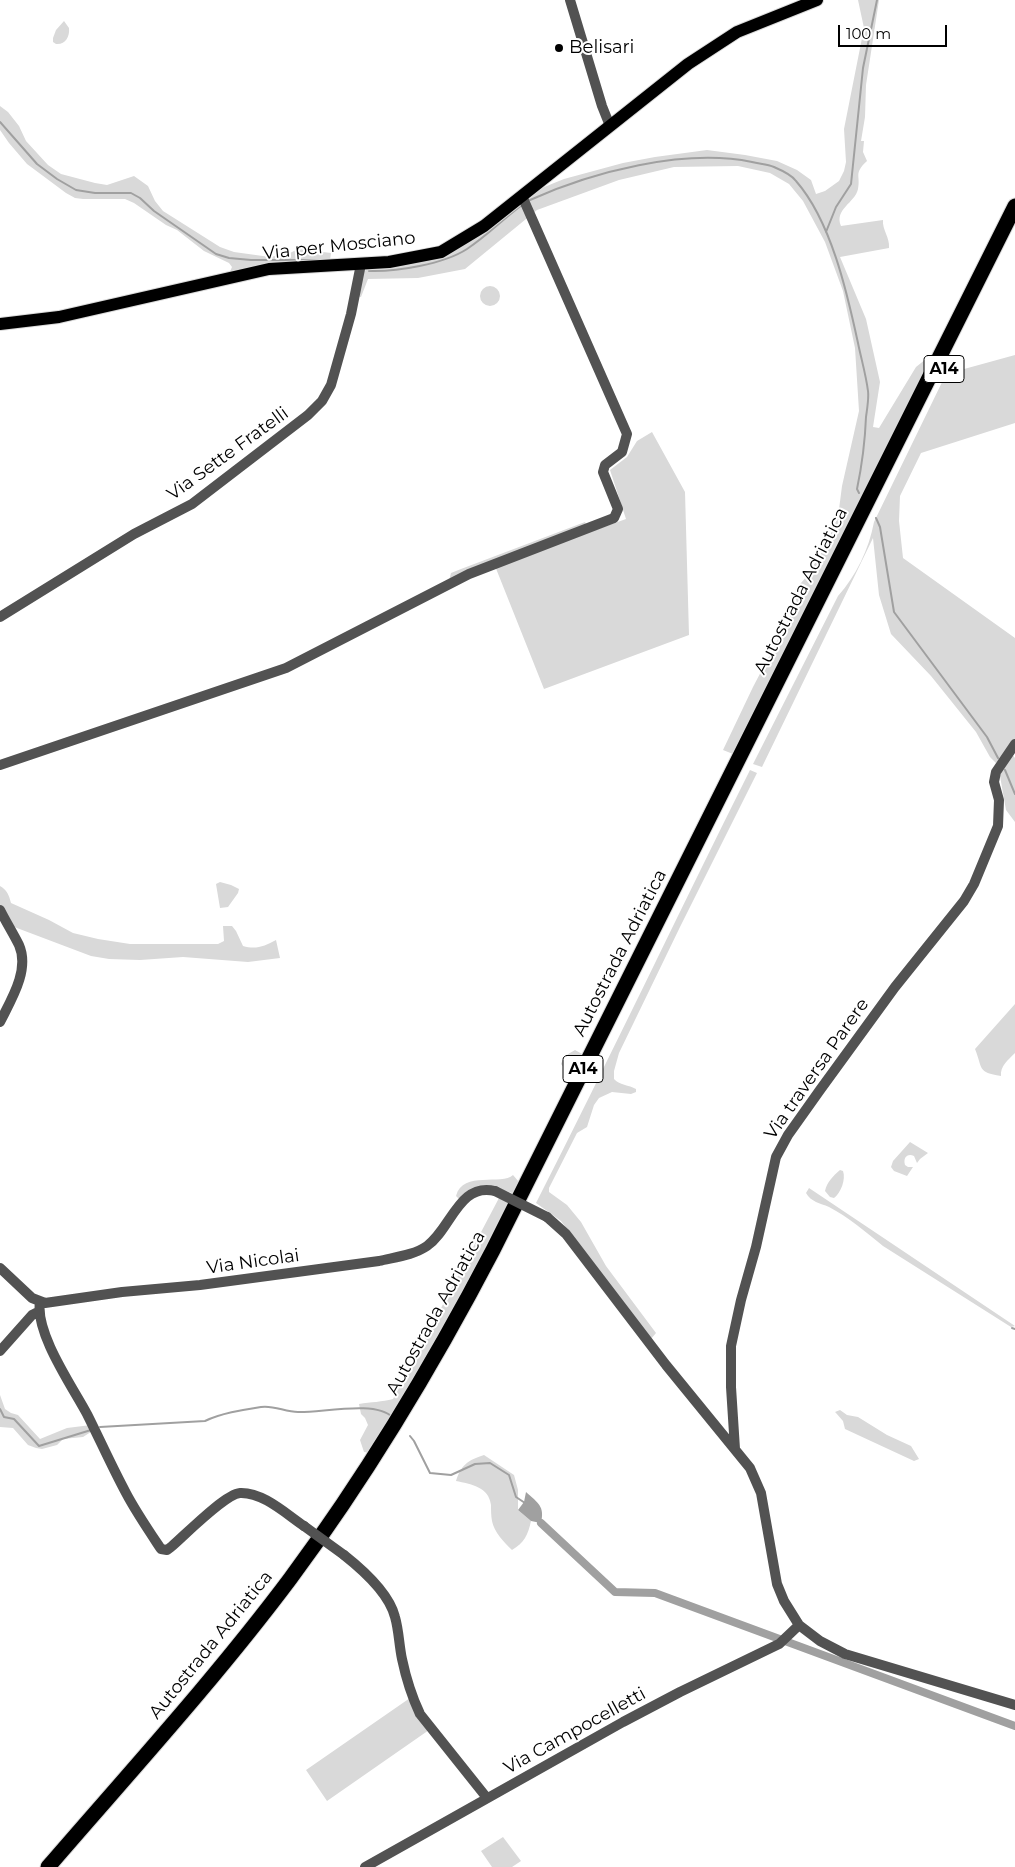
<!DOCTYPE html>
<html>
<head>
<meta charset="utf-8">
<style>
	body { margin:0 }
	#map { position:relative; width:1015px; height:1867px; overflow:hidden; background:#fff; font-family:Montserrat,sans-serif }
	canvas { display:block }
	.scale { position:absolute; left:838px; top:25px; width:109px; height:22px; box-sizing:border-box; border:2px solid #000; border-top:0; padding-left:6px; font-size:15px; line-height:18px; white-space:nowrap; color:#000; -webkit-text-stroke:4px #fff; paint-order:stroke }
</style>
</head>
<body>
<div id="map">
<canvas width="1015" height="1867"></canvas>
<div class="scale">100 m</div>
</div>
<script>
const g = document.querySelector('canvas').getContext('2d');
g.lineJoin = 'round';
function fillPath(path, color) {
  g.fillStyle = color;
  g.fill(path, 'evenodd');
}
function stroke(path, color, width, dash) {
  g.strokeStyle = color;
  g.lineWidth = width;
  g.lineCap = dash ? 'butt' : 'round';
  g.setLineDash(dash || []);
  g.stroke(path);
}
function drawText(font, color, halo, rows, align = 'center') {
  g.font = font + ' Montserrat,sans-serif';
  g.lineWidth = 4;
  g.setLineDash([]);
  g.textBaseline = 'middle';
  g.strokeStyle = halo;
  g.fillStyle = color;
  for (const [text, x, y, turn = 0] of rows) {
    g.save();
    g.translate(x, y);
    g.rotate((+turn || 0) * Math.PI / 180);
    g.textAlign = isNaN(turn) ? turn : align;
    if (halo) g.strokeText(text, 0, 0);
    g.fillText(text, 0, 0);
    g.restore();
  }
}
fillPath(new Path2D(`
	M 858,0 L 879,0 L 866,85 L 865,117 L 861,141 L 864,141 L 863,152 L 867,161 C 853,174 861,175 858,189 C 855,203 834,209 841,226 L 883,220 C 882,230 890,237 889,248 L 840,257 L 866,319 L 880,382 L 873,427 L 879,428 L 916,367 L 926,359 L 924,372 L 733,754 L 723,750 L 753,687 L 797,603 L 795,595 L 795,590 L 807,576 L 825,547 L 838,517 L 842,486 L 859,411 L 855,348 L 843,291 L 825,242 L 803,201 L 789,184 L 770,173 L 738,166 L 674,167 L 619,180 L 537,210 L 465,269 L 418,278 L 368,279 L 361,297 L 356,296 L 364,271 L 374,267 L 430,258 L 527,194 L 564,179 L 623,163 L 655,157 L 707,150 L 745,155 L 777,161 L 797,170 L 811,180 L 816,194 L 825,191 L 839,181 L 844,171 L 846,162 L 844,129 L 864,28 Z
	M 64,21 L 69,28 C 70,37 65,45 56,44 L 53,42 L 53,38 L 56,30 Z
	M 0,106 L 8,112 L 19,126 L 26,141 L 48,165 L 61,174 L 95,183 L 107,185 L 134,176 L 148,186 L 155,201 L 163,211 L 220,247 L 234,252 L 270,257 L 290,253 L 298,249 L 331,253 L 330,260 L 229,274 L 232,267 L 229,263 L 204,251 L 177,230 L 166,225 L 134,203 L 125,199 L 83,199 L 75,198 L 66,193 L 27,164 L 9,143 L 0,130 Z
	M480 296a10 10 0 1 1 20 0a10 10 0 1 1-20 0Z
	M 1015,355 L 1015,423 L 921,453 L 900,496 L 899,521 L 903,558 L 1015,638 L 1015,742 L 996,763 L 990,757 L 976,732 L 931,676 L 891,634 L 879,595 L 873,538 L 762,767 L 753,764 L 838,596 C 856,576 869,549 874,522 L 946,374 Z
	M 652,432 L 685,492 L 689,635 L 544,689 L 495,566 L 626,519 L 610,470 L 627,457 L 637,441 Z
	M 585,522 L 587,526 L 449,581 L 451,573 L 461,569 Z
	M 1012,754 L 1015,758 L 1015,822 L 1006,810 L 1000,776 L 1002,769 Z
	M 750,770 L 757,773 L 680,927 L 619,1053 L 614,1071 L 614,1079 C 619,1085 629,1085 636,1089 L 636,1092 L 631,1094 L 612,1092 L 599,1098 L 594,1105 L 587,1127 L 577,1133 L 549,1188 L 549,1192 L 567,1205 L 581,1222 L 606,1266 L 656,1333 L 651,1339 L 561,1221 L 536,1203 C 609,1060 678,914 750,770 Z
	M 220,882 L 231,885 L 239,889 L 238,893 L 228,907 L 220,908 L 216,884 Z
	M 0,886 C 7,890 9,895 11,903 L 49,920 L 73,933 L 98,939 L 130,944 L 218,944 L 224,941 L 223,926 L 232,926 L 236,931 L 243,946 C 256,950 265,946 276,940 L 280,958 L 248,962 L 183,957 L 140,960 L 109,959 L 91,956 L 9,925 L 0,906 Z
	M 1015,1004 L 1015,1053 C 1008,1060 1000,1066 1001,1076 C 977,1072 983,1069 975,1049 Z
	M 575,1050 L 584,1055 L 576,1070 L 565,1069 L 561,1064 C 564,1056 568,1054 575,1050 Z
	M 910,1142 L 928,1153 L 920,1159 L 917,1163 L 914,1156 C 907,1153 903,1158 905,1165 L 908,1167 L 913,1167 L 907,1176 L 894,1171 L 891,1167 L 893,1161 Z
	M 840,1170 L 843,1171 C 846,1179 841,1193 834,1198 L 830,1197 L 825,1191 C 827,1182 833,1176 840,1170 Z
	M 513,1175 L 519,1182 L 512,1193 L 493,1187 L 460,1200 L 456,1196 C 463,1170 502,1186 513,1175 Z
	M 809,1188 L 1015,1326 L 1011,1327 L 883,1246 C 866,1232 848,1217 829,1207 C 820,1203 811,1202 806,1193 Z
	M 499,1198 L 508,1202 L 451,1315 L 370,1453 L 364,1452 L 360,1440 L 368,1425 L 365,1418 L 361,1414 L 359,1404 C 371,1402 382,1402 393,1399 Z
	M 0,1395 L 5,1409 L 11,1413 L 18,1415 L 40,1439 L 67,1428 L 91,1425 L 94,1430 L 83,1437 L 63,1439 L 57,1445 L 42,1449 L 36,1448 L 28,1445 L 13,1428 L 0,1427 Z
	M 840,1410 L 847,1415 L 858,1417 L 887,1435 L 911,1446 L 919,1459 L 914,1461 L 845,1429 L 843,1421 L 836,1413 L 835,1412 Z
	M 484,1455 L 514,1475 L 518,1490 L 518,1510 L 531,1521 C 528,1535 524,1543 512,1550 C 504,1542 494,1532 492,1521 C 491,1516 491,1510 491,1505 C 489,1487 471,1484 456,1481 C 461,1465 468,1460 484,1455 Z
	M 410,1698 L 429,1730 L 327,1801 L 306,1770 Z
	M 503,1837 L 521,1861 L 512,1867 L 492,1867 L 481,1851 Z`), '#d9d9d9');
fillPath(new Path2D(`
	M 526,1492 C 538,1503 545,1506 541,1523 L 531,1521 L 518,1510 L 524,1502 Z`), '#a0a0a0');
stroke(new Path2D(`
	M 0,122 L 37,164 L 57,179 L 76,190 L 95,193 L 131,193 L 140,198 L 154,211 L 216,254 L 229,258 L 251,260 L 319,260
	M 530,200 C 592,172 684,148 752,162 C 759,164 767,164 774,167 C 781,170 792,175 796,181 C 831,221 847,292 858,343 C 861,358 866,375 868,391 C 869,399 867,409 866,417 C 865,442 862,465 857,489 L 859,493
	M 826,232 L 836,207 L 851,184 L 863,68 L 877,0
	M 369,271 C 396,272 444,264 467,249 C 487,236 503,219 522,205
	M 876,518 L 880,527 L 894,612 L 987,737 L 998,758
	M 1005,770 L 1015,794
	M 1012,1328 L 1015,1329
	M 0,1409 L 4,1417 L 14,1419 L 39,1446 L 91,1430
	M 100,1427 L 205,1421 C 222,1413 242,1410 261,1407 C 274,1405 285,1412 298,1412 C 320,1413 376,1400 392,1417
	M 410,1436 L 414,1441 L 430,1473 L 451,1475 L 475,1464 L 490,1463 L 509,1475 L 516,1497 L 525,1503`), '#a0a0a0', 2);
stroke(new Path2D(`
	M 541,1523 L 615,1592 L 655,1593 L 1015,1726`), '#a0a0a0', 8);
const major = new Path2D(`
	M 0,324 L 59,317 L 269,269 L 389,262 L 441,252 L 484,226 L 688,64 L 737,32 L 817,0`);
const highway = new Path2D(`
	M 48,1867 C 130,1772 215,1679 290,1579 C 367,1475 433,1365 493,1250 L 1015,206`);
stroke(major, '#dbdbdb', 14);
stroke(highway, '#dbdbdb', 17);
stroke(new Path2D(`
	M 570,0 L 602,106 L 610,126
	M 0,617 L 134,534 L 192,504 L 308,415 L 322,401 L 331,385 L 351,314 L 361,264
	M 0,765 L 286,668 L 469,574 L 614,518 L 618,509 L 603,472 L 605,465 L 622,452 L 627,434 L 522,196
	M 0,910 C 6,922 13,933 19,945 C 30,970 11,1000 0,1022
	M 547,1217 L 566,1234 L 666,1365 L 750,1468 L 761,1493 L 777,1584 L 784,1601 L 799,1625 L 820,1641 L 845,1654 L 1015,1705
	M 0,1268 L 32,1298 L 45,1303 L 122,1292 L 200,1285 L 379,1261 C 396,1257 414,1255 427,1246 C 451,1229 459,1182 495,1191
	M 40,1302 C 35,1333 72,1386 87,1414 C 100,1440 112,1467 126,1493 C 136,1512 149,1531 161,1549 L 167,1550 L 171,1547 C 185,1535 225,1494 240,1493 C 263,1492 286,1514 304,1526
	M 0,1351 L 32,1315 L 38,1312
	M 735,1449 L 731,1387 L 731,1346 L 741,1300 L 756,1247 L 776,1157 L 788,1135 L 820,1090 L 895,987 L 964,901 L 974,884 L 998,826 L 999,800 L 994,782 L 996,772 L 1015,744
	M 344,1555 C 363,1570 389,1593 395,1617 C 399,1631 399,1645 402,1659 C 406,1678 412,1697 420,1714 L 487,1798
	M 365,1867 L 623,1722 L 680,1692 L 779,1644 L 799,1625`), '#525252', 10);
stroke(major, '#000', 12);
stroke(highway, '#000', 15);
stroke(new Path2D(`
	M 495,1191 L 547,1217
	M 304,1526 L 344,1555`), '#525252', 10);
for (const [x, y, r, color] of [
	[559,48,5,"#000"]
]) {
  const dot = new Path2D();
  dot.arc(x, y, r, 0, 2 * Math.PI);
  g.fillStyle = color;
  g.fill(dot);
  stroke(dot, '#fff', 2);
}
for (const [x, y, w] of [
	[944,369,40],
	[583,1069,40]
]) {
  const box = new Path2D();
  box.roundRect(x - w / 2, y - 13.5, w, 27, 4);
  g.fillStyle = '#fff';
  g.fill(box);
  stroke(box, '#000', 1);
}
drawText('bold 16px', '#000', null, [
	["A14",944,369],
	["A14",583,1069]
]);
drawText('18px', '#000', '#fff', [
	["Belisari",569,48]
], 'left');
drawText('18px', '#000', '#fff', [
	["Via per Mosciano",339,246,-6],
	["Via Sette Fratelli",228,454,-36],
	["Autostrada Adriatica",801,591,-63],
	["Autostrada Adriatica",620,953,-63],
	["Via traversa Parere",817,1069,-55],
	["Via Nicolai",253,1262,-8],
	["Autostrada Adriatica",436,1313,-61],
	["Autostrada Adriatica",211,1645,-51],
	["Via Campocelletti",575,1731,-29]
]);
</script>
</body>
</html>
